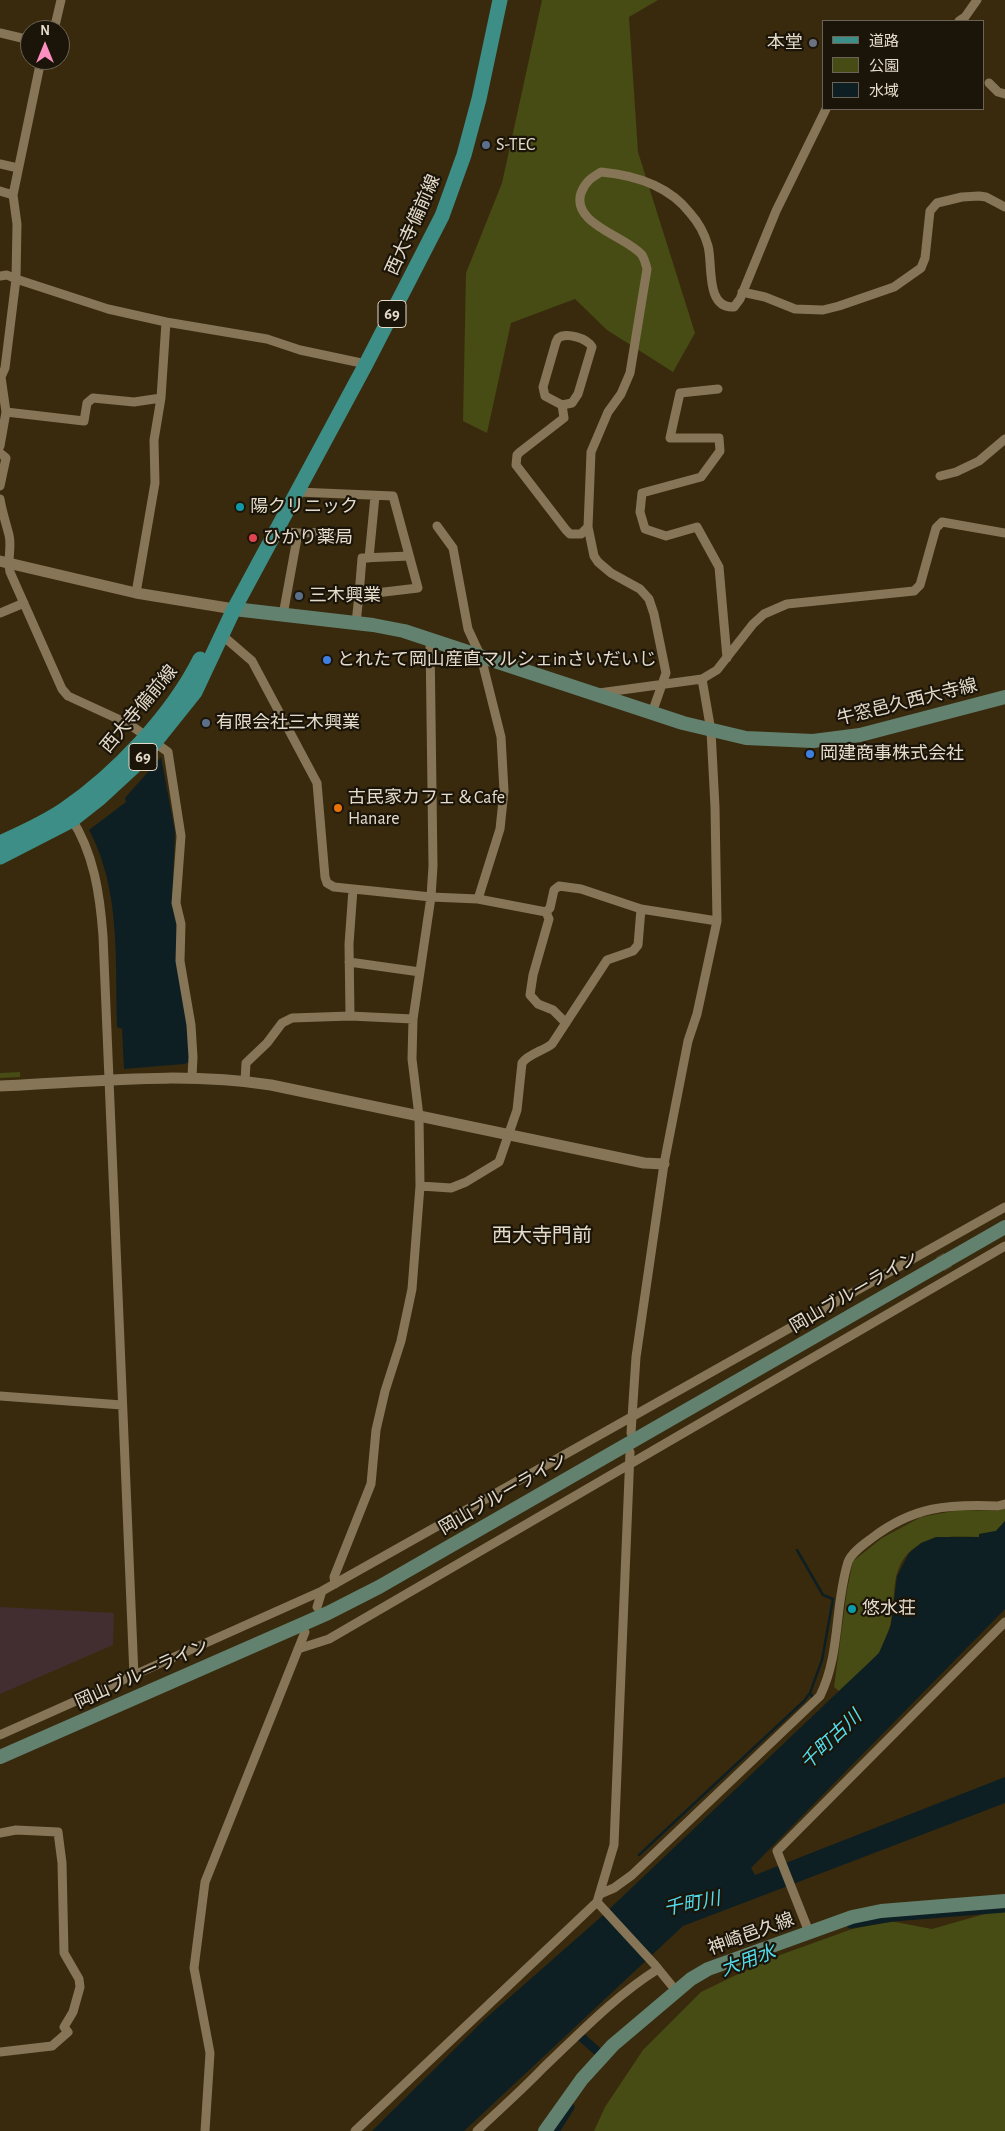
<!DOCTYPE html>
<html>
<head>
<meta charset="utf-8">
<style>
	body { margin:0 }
	#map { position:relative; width:1005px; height:2131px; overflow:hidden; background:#392a0e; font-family:"Alegreya Sans","Noto Sans JP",sans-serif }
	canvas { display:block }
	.legend { position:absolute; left:822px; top:20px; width:162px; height:90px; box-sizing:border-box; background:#1b1408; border:1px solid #6b6456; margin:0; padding:6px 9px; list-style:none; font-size:15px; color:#e4dbcb }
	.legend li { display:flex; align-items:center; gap:10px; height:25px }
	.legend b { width:25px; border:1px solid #6b6456 }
	.north { position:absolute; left:20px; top:20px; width:50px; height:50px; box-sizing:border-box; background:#1b1408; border:1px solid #6b6456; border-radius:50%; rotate:0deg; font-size:14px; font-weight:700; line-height:20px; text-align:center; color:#e4dbcb }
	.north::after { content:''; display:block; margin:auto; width:18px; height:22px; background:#fd8ec0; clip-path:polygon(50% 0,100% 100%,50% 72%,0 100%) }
</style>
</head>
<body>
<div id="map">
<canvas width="1005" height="2131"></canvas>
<ul class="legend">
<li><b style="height:6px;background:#3d8e86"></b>道路</li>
<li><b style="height:14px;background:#474b14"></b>公園</li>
<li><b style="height:14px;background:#0d1f22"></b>水域</li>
</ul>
<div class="north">N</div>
</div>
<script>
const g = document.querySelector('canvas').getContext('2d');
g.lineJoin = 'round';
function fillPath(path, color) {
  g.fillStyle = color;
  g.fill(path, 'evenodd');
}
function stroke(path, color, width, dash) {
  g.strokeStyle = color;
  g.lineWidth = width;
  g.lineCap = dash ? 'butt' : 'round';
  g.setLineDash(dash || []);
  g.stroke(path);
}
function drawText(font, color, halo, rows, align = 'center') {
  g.font = font + ' "Alegreya Sans","Noto Sans JP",sans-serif';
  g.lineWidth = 4.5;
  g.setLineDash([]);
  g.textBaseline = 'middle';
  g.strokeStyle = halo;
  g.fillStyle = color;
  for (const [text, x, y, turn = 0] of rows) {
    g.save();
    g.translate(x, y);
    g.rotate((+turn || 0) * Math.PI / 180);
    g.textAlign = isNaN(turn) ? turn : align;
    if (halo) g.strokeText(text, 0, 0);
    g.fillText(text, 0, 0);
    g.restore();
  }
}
fillPath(new Path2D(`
	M 0,1607 L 114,1613 L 113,1645 L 0,1694 Z`), '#422e31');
fillPath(new Path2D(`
	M 542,0 L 658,0 L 629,17 L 638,152 L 695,333 L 673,372 L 607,330 L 575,299 L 511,323 L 487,433 L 463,421 L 466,273 L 502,183 Z
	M 20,1072 L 20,1077 L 0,1078 L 0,1073 Z
	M 1005,1508 L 1005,1521 L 996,1531 L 980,1534 L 979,1537 C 943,1535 902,1536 895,1583 C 892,1609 894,1627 880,1651 C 872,1664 850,1680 839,1691 L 834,1687 L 847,1590 L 853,1561 L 882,1538 L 921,1517 L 959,1510 L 999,1511 Z
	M 1005,1911 L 1005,2131 L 594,2131 L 605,2107 L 643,2050 L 701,1992 L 769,1959 L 852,1929 L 890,1921 L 932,1929 L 988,1913 Z`), '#474b14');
fillPath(new Path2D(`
	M 161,757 L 175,832 L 172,902 L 177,929 L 190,1062 L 184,1064 L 124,1069 L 122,1029 L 117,1027 C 115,960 121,890 89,830 L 126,802 L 125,798 Z
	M 1005,1521 L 1005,1609 L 751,1868 L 755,1875 L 1005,1777 L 1005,1803 L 683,1926 L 464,2131 L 372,2131 L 486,2018 L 601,1917 L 879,1653 L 891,1625 L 897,1576 L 909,1553 L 921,1543 L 936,1537 L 979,1537 L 979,1534 L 996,1531 Z`), '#0d1f22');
stroke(new Path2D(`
	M 797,1550 L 823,1595 L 833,1599 L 822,1660 L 810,1693 L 814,1699
	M 639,1855 L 804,1701 L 810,1693`), '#0d1f22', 2.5);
stroke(new Path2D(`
	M 851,1924 L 893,1917 L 1005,1908
	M 579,2035 L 597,2051
	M 555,2131 L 570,2107`), '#0d1f22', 9);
stroke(new Path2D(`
	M 940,1255 L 948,1269`), '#53452a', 9, [9, 4.5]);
stroke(new Path2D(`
	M 959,21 L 965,17 L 977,0
	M 54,30 L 61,0
	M 0,33 L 30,40
	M 41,60 L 13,195 L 17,224 L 16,279 L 108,309 L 166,322 L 161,398 L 154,440 L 155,483 L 136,593
	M 989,83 L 998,92 L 1005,94
	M 0,164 L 18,168
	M 0,191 L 13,195
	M 0,276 L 7,275 L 16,279 L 5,368 L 1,377 L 6,412
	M 742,292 L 765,297 L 795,309 L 823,310 L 839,306 L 894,287 L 921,268 L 925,258 L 930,211 L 937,203 L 962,197 L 979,196 L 986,197 L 1005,207
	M 166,322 L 267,339 L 300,350 L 366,364
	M 718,389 L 680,393 L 670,438 L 719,438 L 720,451 L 701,477 L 642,493 L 640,512 L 645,529 L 666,536 L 697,527 L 719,567 L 727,658
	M 562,405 L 545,396 L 543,387 L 556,342 L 558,338 C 566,332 587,338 592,347 L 578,394 L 572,403 L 562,405 L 564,418 L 520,452 L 517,455 L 516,465 L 566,530 L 570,534 L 581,534 L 588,527
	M 0,446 L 6,412 L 84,421 L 87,403 L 93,398 L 134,402 L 161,398
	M 0,453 L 6,458 L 0,486
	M 940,476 L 956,472 L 979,461 L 1005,439
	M 298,492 L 393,496 L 418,588 L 359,595 L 356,623
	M 0,499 C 2,512 6,523 9,535 C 12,547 7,559 10,572 L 62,689 L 68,696 L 129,724 L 168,752 L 181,836 L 176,903 L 181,924 L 180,961 L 191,1025 L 193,1057 L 192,1077
	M 437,526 L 453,548 L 468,629 L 481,657 L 501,737 L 504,791 L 500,829 L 478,899
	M 277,531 L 298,533 L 283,615
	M 298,533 L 335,532
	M 369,558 L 375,496
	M 359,595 L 362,558 L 409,556
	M 0,613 L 24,603
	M 223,636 L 252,661 L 317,783 L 325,877 L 327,883 L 334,887 L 431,897 L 478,899 L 546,912 L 550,908 L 554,890 L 559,886 L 581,889 L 641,909 L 717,921
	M 599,693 L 702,679 L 717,670 L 753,624 L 764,614 L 787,604 L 914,591 L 920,585 L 936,528 L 942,522 L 1005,533
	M 652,713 L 666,673 L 654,614 L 649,599 L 640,589 L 611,573 L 598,562 L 594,556 L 588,527 L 591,452 L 608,412 L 621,394 L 630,373 L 647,269 C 646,265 644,258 642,255 C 626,236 571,224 581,193 C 585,182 591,178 601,172 C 634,175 669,186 690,213 C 698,222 705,235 708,246 C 713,264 705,309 734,307 L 740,299 L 776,211 L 826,109
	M 71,818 C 94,853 100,895 103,936 L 134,1676
	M 546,912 L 549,919 L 533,975 L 530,995 L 538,1004 L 553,1010 L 566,1023
	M 349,962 L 420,972
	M 350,1016 L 349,944 L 353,889
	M 245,1081 L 246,1063 L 267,1043 L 282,1023 L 292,1018 L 350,1016 L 413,1019
	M 420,1186 L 451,1188 L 466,1182 L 499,1162 L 517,1110 L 522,1063 C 528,1054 543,1051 552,1044 L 607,960 L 633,951 L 638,945 L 641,909
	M 0,1396 L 122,1405
	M 631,1433 L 636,1357 L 664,1164 L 688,1041 L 697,1014 L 717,921 L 715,807 L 711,731 L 702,679
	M 335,1584 L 334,1577 L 371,1484 L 376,1430 L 385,1391 L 401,1341 L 412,1289 L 420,1186 L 419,1116 L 412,1059 L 413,1019 L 431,897 L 433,866 L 430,640
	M 317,1607 L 322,1591
	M 298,1649 L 329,1639 L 1005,1246
	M 0,1735 L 322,1591 L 1005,1207
	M 0,1833 L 16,1830 L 58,1832 L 62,1863 L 64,1953 L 79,1979 L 80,1987 L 73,2012 L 64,2027 L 68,2032 L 52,2046 L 0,2052
	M 600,1894 L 614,1888 L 632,1875 L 820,1696 C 841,1653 834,1607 848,1562 C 851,1553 864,1544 872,1538 C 914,1506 948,1504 998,1506 L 1005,1504
	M 597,1902 L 655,1965 L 677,1992
	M 809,1932 L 777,1851 L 1005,1622
	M 205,2131 L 210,2053 L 194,1968 L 205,1882 L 305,1632
	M 355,2131 L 597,1902 L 614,1845 L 630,1452
	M 477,2131 C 499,2110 522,2090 543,2068 C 580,2033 615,1996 658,1969`), '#867557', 9);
stroke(new Path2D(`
	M 0,561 L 136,593 L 234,609
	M 0,1086 C 91,1082 181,1071 271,1085 L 644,1163 L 664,1164`), '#867557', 11);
stroke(new Path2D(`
	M 234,609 L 373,625 L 404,631 L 683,723 L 746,738 L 813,741 L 860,735 L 1005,697
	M 0,1757 L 328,1613 L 379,1587 L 1005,1227
	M 545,2131 L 582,2079 L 613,2045 L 691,1979 L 708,1969 L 852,1917 L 881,1911 L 1005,1901`), '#62826f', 14);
stroke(new Path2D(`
	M 0,843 C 22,833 45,823 65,809 C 116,774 172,715 200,659
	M 0,857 L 72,820 L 100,798 L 139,762 L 195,692 L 234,609 L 366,364 L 442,216 L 464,155 L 479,99 L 500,0`), '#3d8e86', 15);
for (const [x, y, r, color] of [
	[813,43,5,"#6b7280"],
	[486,145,5,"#5c6f8a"],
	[240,507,5,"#0f9aa8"],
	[253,538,5,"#e0444e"],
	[299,596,5,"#5c6f8a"],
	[327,660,5,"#3f7fe0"],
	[206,723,5,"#5c6f8a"],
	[810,754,5,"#3f7fe0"],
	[338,808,5,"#e8710a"],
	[852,1609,5,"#0f9aa8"]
]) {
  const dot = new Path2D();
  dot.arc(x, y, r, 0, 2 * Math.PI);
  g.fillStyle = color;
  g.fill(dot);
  stroke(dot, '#1b1408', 2);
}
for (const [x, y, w] of [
	[392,314,28],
	[143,757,28]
]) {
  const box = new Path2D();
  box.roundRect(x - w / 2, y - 13.5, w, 27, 4);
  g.fillStyle = '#1b1408';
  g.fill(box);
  stroke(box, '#e4dbcb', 1);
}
drawText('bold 16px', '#e4dbcb', null, [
	["69",392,314],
	["69",143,757]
]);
drawText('18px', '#e4dbcb', '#1b1408', [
	["本堂",803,43,"right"],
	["S-TEC",496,145],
	["陽クリニック",250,507],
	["ひかり薬局",263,538],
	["三木興業",309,596],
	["とれたて岡山産直マルシェinさいだいじ",337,660],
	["有限会社三木興業",216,723],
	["岡建商事株式会社",820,754],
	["古民家カフェ＆Cafe",348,798],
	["Hanare",348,819],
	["悠水荘",862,1609]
], 'left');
drawText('18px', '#e4dbcb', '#1b1408', [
	["西大寺備前線",413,225,-66],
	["牛窓邑久西大寺線",907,702,-14],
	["西大寺備前線",139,709,-50],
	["岡山ブルーライン",854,1292,-30],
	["岡山ブルーライン",503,1494,-30],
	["岡山ブルーライン",142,1674,-24],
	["神崎邑久線",751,1934,-20]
]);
drawText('italic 19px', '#51dcee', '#1b1408', [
	["千町古川",831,1740,-44],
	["千町川",692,1904,-11],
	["大用水",748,1961,-20]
]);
drawText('20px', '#e4dbcb', '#1b1408', [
	["西大寺門前",542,1236]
]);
</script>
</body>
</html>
